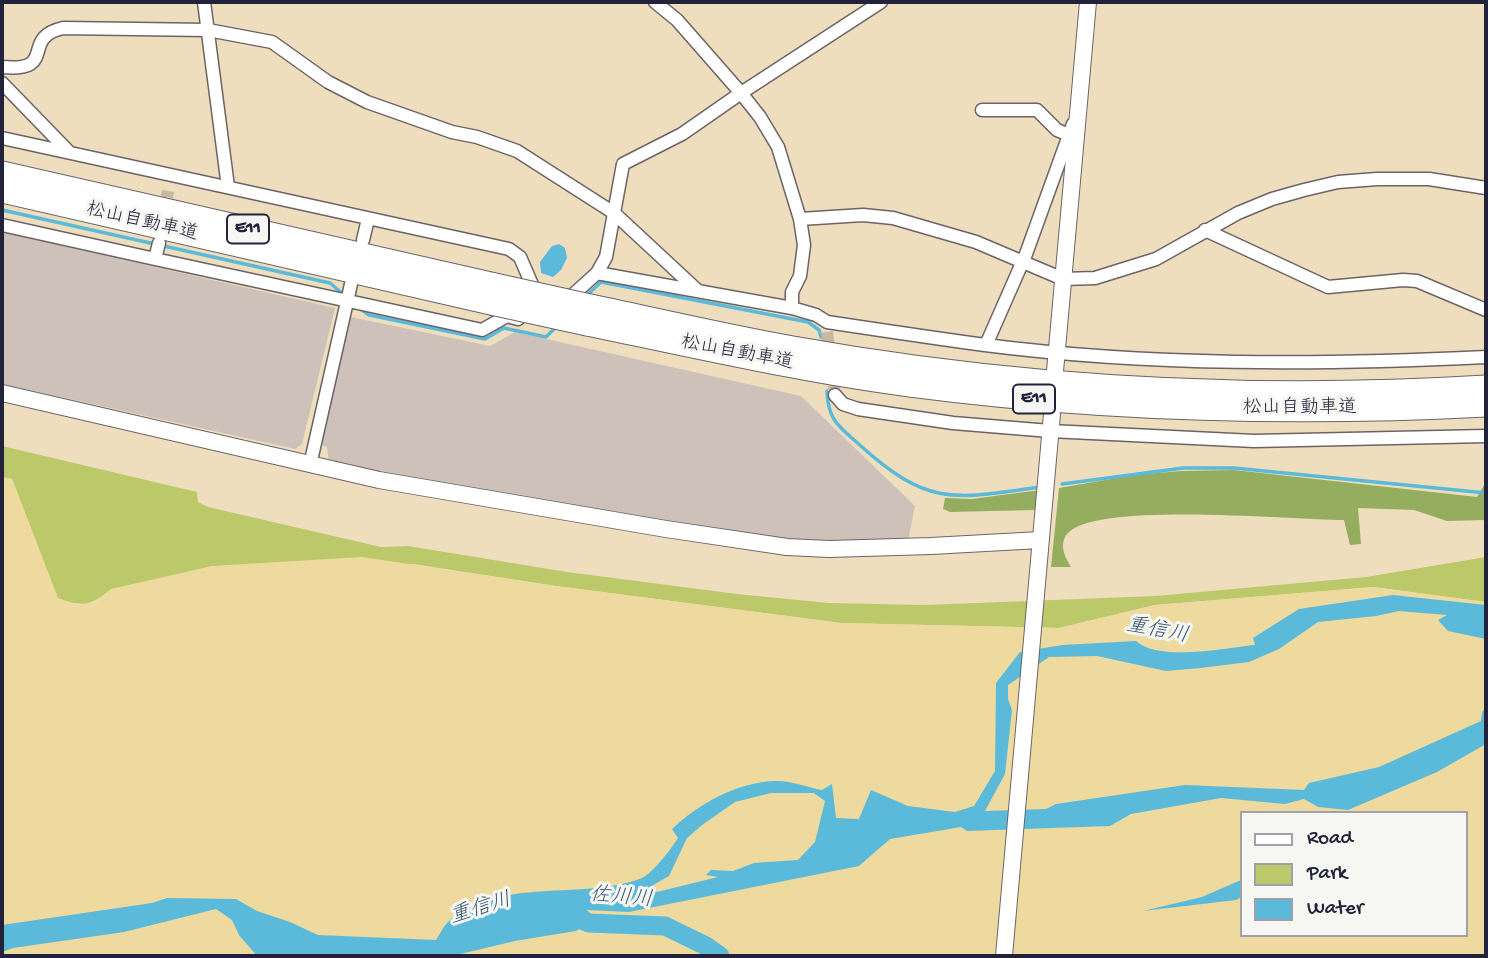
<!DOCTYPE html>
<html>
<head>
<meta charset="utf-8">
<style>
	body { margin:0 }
	#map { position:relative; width:1488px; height:958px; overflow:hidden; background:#efdebd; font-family:"Gochi Hand",sans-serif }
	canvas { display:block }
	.frame { position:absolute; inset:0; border:4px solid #22223b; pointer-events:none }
	.legend { position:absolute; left:1240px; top:811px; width:228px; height:126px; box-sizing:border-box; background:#f6f6f2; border:2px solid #a1a1a9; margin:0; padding:9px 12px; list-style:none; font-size:21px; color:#22223b }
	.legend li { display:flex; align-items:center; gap:14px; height:35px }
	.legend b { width:35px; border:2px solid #a1a1a9 }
</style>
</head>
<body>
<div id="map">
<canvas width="1488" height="958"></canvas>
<div class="frame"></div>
<ul class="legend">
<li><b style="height:9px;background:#fff"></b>Road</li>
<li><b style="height:19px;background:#bcc96b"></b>Park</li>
<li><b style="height:19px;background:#5bb9d9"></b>Water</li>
</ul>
</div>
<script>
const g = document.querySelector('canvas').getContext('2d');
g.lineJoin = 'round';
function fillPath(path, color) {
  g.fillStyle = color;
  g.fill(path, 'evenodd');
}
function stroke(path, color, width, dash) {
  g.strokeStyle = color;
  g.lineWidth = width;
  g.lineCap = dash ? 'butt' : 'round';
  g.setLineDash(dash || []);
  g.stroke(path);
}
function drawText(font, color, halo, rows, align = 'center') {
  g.font = font + ' "Gochi Hand","Klee One",sans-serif';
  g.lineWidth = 6;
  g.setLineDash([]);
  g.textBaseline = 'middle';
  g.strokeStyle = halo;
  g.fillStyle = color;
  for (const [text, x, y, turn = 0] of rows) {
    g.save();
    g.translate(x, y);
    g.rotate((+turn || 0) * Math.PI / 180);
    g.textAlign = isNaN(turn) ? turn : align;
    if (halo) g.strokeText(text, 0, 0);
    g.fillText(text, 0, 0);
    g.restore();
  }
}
fillPath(new Path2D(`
	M 2,232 L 335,308 L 302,444 L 295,449 L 2,384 Z
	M 351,317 L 490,346 L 515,332 L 801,396 L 915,506 L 908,541 L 840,543 L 784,540 L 469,490 L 329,463 L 327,447 L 321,445 Z`), '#cec1ba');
fillPath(new Path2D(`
	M 2,446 L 197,492 L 198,502 L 208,507 L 381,547 L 408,546 L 567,572 L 737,594 L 829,603 L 925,605 L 1155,596 L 1366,577 L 1486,557 L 1486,602 L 1373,587 L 1155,605 L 1059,628 L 841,623 L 556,586 L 413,564 L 111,589 C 90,607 84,606 58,599 L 12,479 L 2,477 Z`), '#bcc96b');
fillPath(new Path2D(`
	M 1234,470 L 1477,497 L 1486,482 L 1486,520 L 1447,521 L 1414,510 L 1358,508 L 1361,544 L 1350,545 L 1344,520 C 1295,520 1097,501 1068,533 C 1058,544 1065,557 1071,567 L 1051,567 L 1059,488 L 1134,475 L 1181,471 Z
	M 1040,490 L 1038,506 L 1035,510 L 950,512 L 943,509 L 945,498 L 972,499 Z`), '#95ad5f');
fillPath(new Path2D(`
	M 2,477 L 12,479 L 58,598 L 78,605 L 95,603 L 111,589 L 212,566 L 362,557 L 556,586 L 841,623 L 1059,628 L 1155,605 L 1373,587 L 1486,602 L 1486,956 L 2,956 ZM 1241,813 L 1465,813 L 1465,935 L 1241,935 Z`), '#eeda9e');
fillPath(new Path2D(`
	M 559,244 L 565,248 L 567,258 L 561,270 L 553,277 L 541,273 L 540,262 L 552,246 Z
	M 1393,595 L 1486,605 L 1486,639 L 1448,631 L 1438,620 L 1447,615 L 1399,611 L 1376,616 L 1318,622 L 1279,649 L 1249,662 L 1201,668 L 1166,671 L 1097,656 L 1049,657 L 1008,685 L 1008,699 L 1012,710 L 1005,774 L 985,811 L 1046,809 L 1056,804 L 1185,785 L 1304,790 L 1309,783 L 1379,767 L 1481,721 L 1482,712 L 1486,708 L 1486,744 L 1437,772 L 1348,810 L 1318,807 L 1304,799 L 1285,804 L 1221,798 L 1131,814 L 1110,826 L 967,831 L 961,827 L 890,839 L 859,866 L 629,912 L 587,910 L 595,919 L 576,931 L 515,941 L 452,956 L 257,956 L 239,935 L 232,920 L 216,909 L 124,932 L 13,948 L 2,952 L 2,925 L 152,903 L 167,898 L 236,899 L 257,911 L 290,922 L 318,935 L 436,940 C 440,934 443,927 448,922 C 497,876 584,901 642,878 C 653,873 671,849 678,838 L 672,829 C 700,803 736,783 774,781 C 789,780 807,787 822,790 L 832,784 L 836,818 L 859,819 L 871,790 L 908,806 L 955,812 L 974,806 L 995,771 L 996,683 L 1020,652 L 1062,645 L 1136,641 C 1160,662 1224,648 1255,645 L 1253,638 L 1299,609 ZM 771,793 L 814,793 L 825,801 L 815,842 L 798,860 L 754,863 L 733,871 L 711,870 L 706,875 L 718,877 L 657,892 L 648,888 L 669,876 L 687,838 L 702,825 L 735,802 Z
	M 1241,880 L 1241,897 L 1236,900 L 1143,911 L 1202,897 Z`), '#5bb9d9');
stroke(new Path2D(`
	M 2,210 L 330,283 L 344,295
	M 585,297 L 601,282 L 808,322 L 819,330 L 821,337
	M 361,309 L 369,315 L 485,339 L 504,328 L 546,337 L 558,325
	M 827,391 C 828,422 840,427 862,447 C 929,507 955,499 1040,487
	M 1062,484 L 1183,468 L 1234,468 L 1486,493`), '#5bb9d9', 3.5);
stroke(new Path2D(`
	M 567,913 L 589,923 L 665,926 L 706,946 L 720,956`), '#5bb9d9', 19);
stroke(new Path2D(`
	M 164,215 L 168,191
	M 827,332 L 835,395`), '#c6b8a3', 12, [12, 6]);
const minor = new Path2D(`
	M 204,2 L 228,187
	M 655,2 L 677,20 L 741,93 L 760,117 L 778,147 L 800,219 L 804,245 L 800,276 L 792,292 L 792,308
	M 2,67 C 59,72 19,38 63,28 L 208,30 L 272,42 L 328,82 L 367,102 L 452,132 L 477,137 L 517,151 L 614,213 L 698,291
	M 2,83 L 69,152
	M 982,110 L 1037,110 L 1057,130 L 1069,135
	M 2,138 L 509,249 L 520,257 L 536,294
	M 800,219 L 863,215 L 893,218 L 976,242 L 1063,279 L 1095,278 L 1156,259 L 1238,213 L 1272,199 L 1304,190 L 1338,182 L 1377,179 L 1429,179 L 1486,188
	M 2,225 L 155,259 L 159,243
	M 1205,230 L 1328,287 L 1403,280 L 1417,281 L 1486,310
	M 363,240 L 368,219
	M 155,259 L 482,330 L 507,316 L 518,319
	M 597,273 L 606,257 L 623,164 L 682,134 L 741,93 L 881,2
	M 565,302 L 597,273 L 792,308 L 816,315 L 827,322 C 880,330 933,338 985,345 C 1150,366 1321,365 1486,357
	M 986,345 L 1026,254 L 1073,124
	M 835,395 L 843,404 L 858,409 L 953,423 L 1050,431 L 1254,441 L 1486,436
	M 310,465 L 351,284`);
const tertiary = new Path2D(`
	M 1055,371 L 1088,2
	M 2,393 L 379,480 L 666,529 L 787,547 L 829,549 L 931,546 L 1040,540
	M 1004,956 L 1052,414`);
const motorway = new Path2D(`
	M 2,173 L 495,285
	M 2,191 L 491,303
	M 590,306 C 658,320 725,336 793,348 C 1022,389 1255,401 1486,387
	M 587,324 C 695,346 802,371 910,385 C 1101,410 1294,415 1486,405`);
stroke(minor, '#6a6468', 15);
stroke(tertiary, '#6a6468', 18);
stroke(motorway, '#6a6468', 25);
stroke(minor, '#fff', 12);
stroke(tertiary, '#fff', 16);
stroke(motorway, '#fff', 23);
const motorwayBridge = new Path2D(`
	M 495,285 L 590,306
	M 491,303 L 587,324`);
stroke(motorwayBridge, '#6a6468', 25, []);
stroke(motorwayBridge, '#fff', 23);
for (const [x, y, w] of [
	[248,229,42],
	[1034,399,42]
]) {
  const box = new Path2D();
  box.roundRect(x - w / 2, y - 14.5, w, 29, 5);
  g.fillStyle = '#f6f6f2';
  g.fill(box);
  stroke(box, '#22223b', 2);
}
drawText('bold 18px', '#22223b', null, [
	["E11",248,229],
	["E11",1034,399]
]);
drawText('19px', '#22223b', '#f6f6f2', [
	["松山自動車道",142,223,13],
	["松山自動車道",737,354,11],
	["松山自動車道",1300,409]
]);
drawText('italic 21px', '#365772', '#f6f6f2', [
	["重信川",1157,632,11],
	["佐川川",621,899,5],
	["重信川",481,910,-17]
]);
</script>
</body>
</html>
